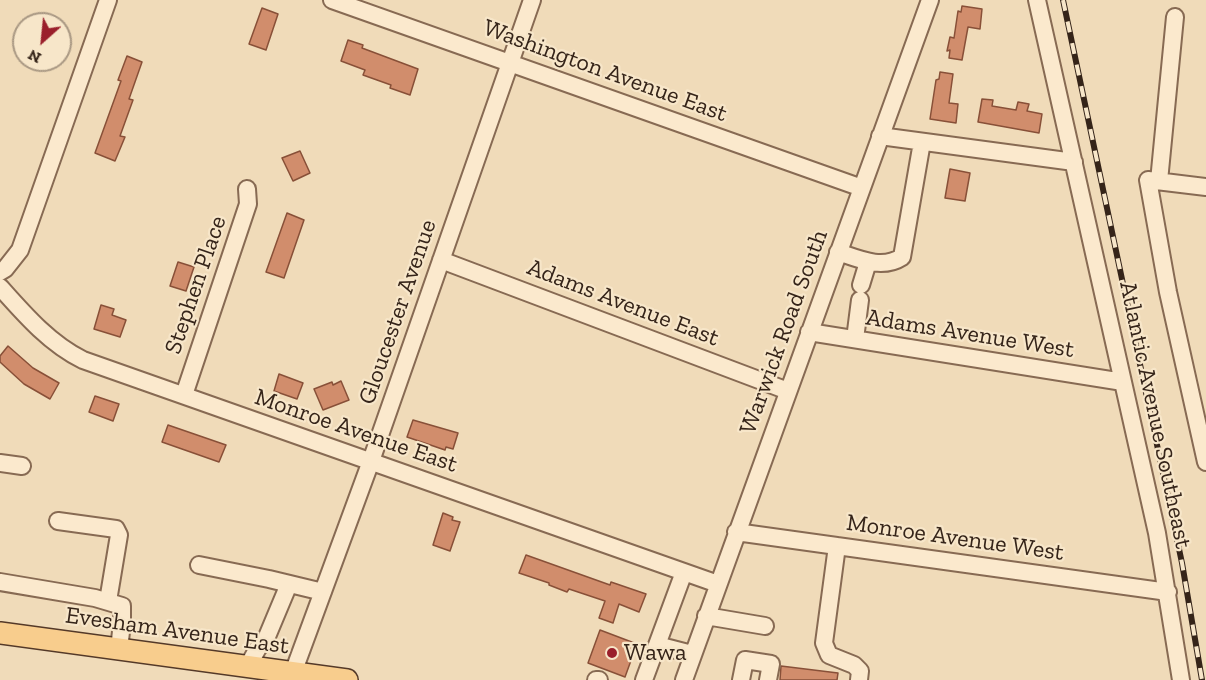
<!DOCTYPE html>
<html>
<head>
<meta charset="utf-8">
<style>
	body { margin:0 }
	#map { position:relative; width:1206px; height:680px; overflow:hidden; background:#f0dbb9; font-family:"Zilla Slab",serif }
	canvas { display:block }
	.north { position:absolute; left:12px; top:12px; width:60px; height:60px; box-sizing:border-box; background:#f7e6c9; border:2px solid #a99883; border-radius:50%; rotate:207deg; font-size:16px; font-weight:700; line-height:24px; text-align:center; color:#352419 }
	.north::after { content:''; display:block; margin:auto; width:21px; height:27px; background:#9a1f2b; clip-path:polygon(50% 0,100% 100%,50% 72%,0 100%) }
</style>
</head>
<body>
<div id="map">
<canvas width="1206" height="680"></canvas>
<div class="north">N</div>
</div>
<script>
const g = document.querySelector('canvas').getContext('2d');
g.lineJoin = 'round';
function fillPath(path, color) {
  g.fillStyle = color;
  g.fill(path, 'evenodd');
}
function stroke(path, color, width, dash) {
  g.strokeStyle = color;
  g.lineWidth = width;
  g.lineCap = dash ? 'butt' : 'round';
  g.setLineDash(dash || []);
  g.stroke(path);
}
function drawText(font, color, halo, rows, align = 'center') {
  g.font = font + ' "Zilla Slab",serif';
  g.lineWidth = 4.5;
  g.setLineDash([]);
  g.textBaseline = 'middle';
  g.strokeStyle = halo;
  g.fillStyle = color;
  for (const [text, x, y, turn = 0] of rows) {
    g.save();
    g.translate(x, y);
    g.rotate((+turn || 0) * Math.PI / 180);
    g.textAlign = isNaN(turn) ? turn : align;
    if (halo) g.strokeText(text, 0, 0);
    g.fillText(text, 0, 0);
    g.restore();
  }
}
const building = new Path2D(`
	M 962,6 L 982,9 L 980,29 L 968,27 L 962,60 L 949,58 L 950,50 L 947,51 L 950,37 L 954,38 L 958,11 L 961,12 Z
	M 262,8 L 278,14 L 266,50 L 249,44 Z
	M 348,40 L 363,45 L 362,48 L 418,69 L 410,95 L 390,88 L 391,85 L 363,75 L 365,70 L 341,61 Z
	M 127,56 L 142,62 L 129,99 L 133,100 L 120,136 L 125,137 L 115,161 L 95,153 L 121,81 L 118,80 Z
	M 940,72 L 953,74 L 949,103 L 958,104 L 956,123 L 930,119 L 936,80 L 939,79 Z
	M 982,99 L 993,100 L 992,106 L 1016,110 L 1018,102 L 1029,104 L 1027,111 L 1042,114 L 1039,133 L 978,122 Z
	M 300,151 L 310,173 L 293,181 L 282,158 Z
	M 950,169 L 970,173 L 965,201 L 945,198 Z
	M 287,213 L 304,220 L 284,278 L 266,272 Z
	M 178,262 L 194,267 L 186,291 L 170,286 Z
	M 101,305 L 114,309 L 112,315 L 126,320 L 120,337 L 94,329 Z
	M 8,346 L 33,368 L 59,383 L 50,399 L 24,384 L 0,362 L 0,356 Z
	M 279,374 L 303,383 L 297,399 L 274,391 Z
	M 341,381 L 349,400 L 323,410 L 314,389 L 332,382 L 333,385 Z
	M 95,396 L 119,404 L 113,421 L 89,412 Z
	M 413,420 L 458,433 L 453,449 L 446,447 L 445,450 L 407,437 Z
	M 168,425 L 226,445 L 219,462 L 162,442 Z
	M 443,513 L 453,517 L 452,520 L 460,522 L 450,551 L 433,545 Z
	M 526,555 L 610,585 L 611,582 L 646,594 L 639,612 L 619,604 L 613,623 L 599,618 L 605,601 L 569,589 L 567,592 L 549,585 L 549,583 L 519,573 Z
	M 600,630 L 637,644 L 625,677 L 588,663 Z
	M 781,666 L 838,673 L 837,680 L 780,680 Z`);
fillPath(building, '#d18d6c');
stroke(building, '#885038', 1.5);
const minor = new Path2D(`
	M 332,0 L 862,188
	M 1037,0 L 1157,533 L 1181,680
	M 880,136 L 1074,162
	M 1159,181 L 1175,17
	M 1206,187 L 1148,180 L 1168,292 L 1206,462
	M 838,252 C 859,259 882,270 902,257 L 922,142
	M 441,260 L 788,391
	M 0,272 L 5,269 L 20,250 L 108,0
	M 861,285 L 868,262
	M 0,287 C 24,314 50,344 83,360 L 718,584
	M 809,332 L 1123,382
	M 855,339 L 860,300
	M 184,395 L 248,204 L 247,189
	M 0,463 L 22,466
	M 58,521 L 116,529 L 119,535 L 108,601
	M 736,532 L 1168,592
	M 837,546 L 824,643 L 829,655 L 854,665 L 860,671 L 859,680
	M 199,565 L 269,579 L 323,592
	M 0,582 L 95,598 L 122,606 L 122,623 L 119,649
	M 706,616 L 765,626
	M 657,645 L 692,654
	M 248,666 L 258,648 L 266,639 L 289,584
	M 293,673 L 371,461 L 532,0
	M 596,680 L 599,680
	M 644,680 L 684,572
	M 684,680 L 930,0
	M 741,680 L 745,660 L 771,664 L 768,680`);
const major = new Path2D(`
	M 0,633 L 347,680`);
stroke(minor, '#876a53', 20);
stroke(major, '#543928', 24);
stroke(minor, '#fbe9cd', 16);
stroke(major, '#f8cd8d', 21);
const rail = new Path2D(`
	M 1063,0 L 1182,563 L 1202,680`);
stroke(rail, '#352419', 6);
stroke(rail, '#f7e6c9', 4, [11]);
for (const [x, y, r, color] of [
	[612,653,6,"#9a1f2b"]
]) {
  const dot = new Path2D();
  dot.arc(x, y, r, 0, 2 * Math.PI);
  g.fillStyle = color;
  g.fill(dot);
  stroke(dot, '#f7e6c9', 2);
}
drawText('24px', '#352419', '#f7e6c9', [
	["Washington Avenue East",605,71,20],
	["Stephen Place",196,285,-71],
	["Adams Avenue East",623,303,21],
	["Gloucester Avenue",398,312,-71],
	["Warwick Road South",784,332,-70],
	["Adams Avenue West",970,334,9],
	["Atlantic Avenue Southeast",1155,415,78],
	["Monroe Avenue East",356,431,19],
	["Monroe Avenue West",955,538,8],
	["Evesham Avenue East",177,631,8]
]);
drawText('24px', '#352419', '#f7e6c9', [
	["Wawa",624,653]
], 'left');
</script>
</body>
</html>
